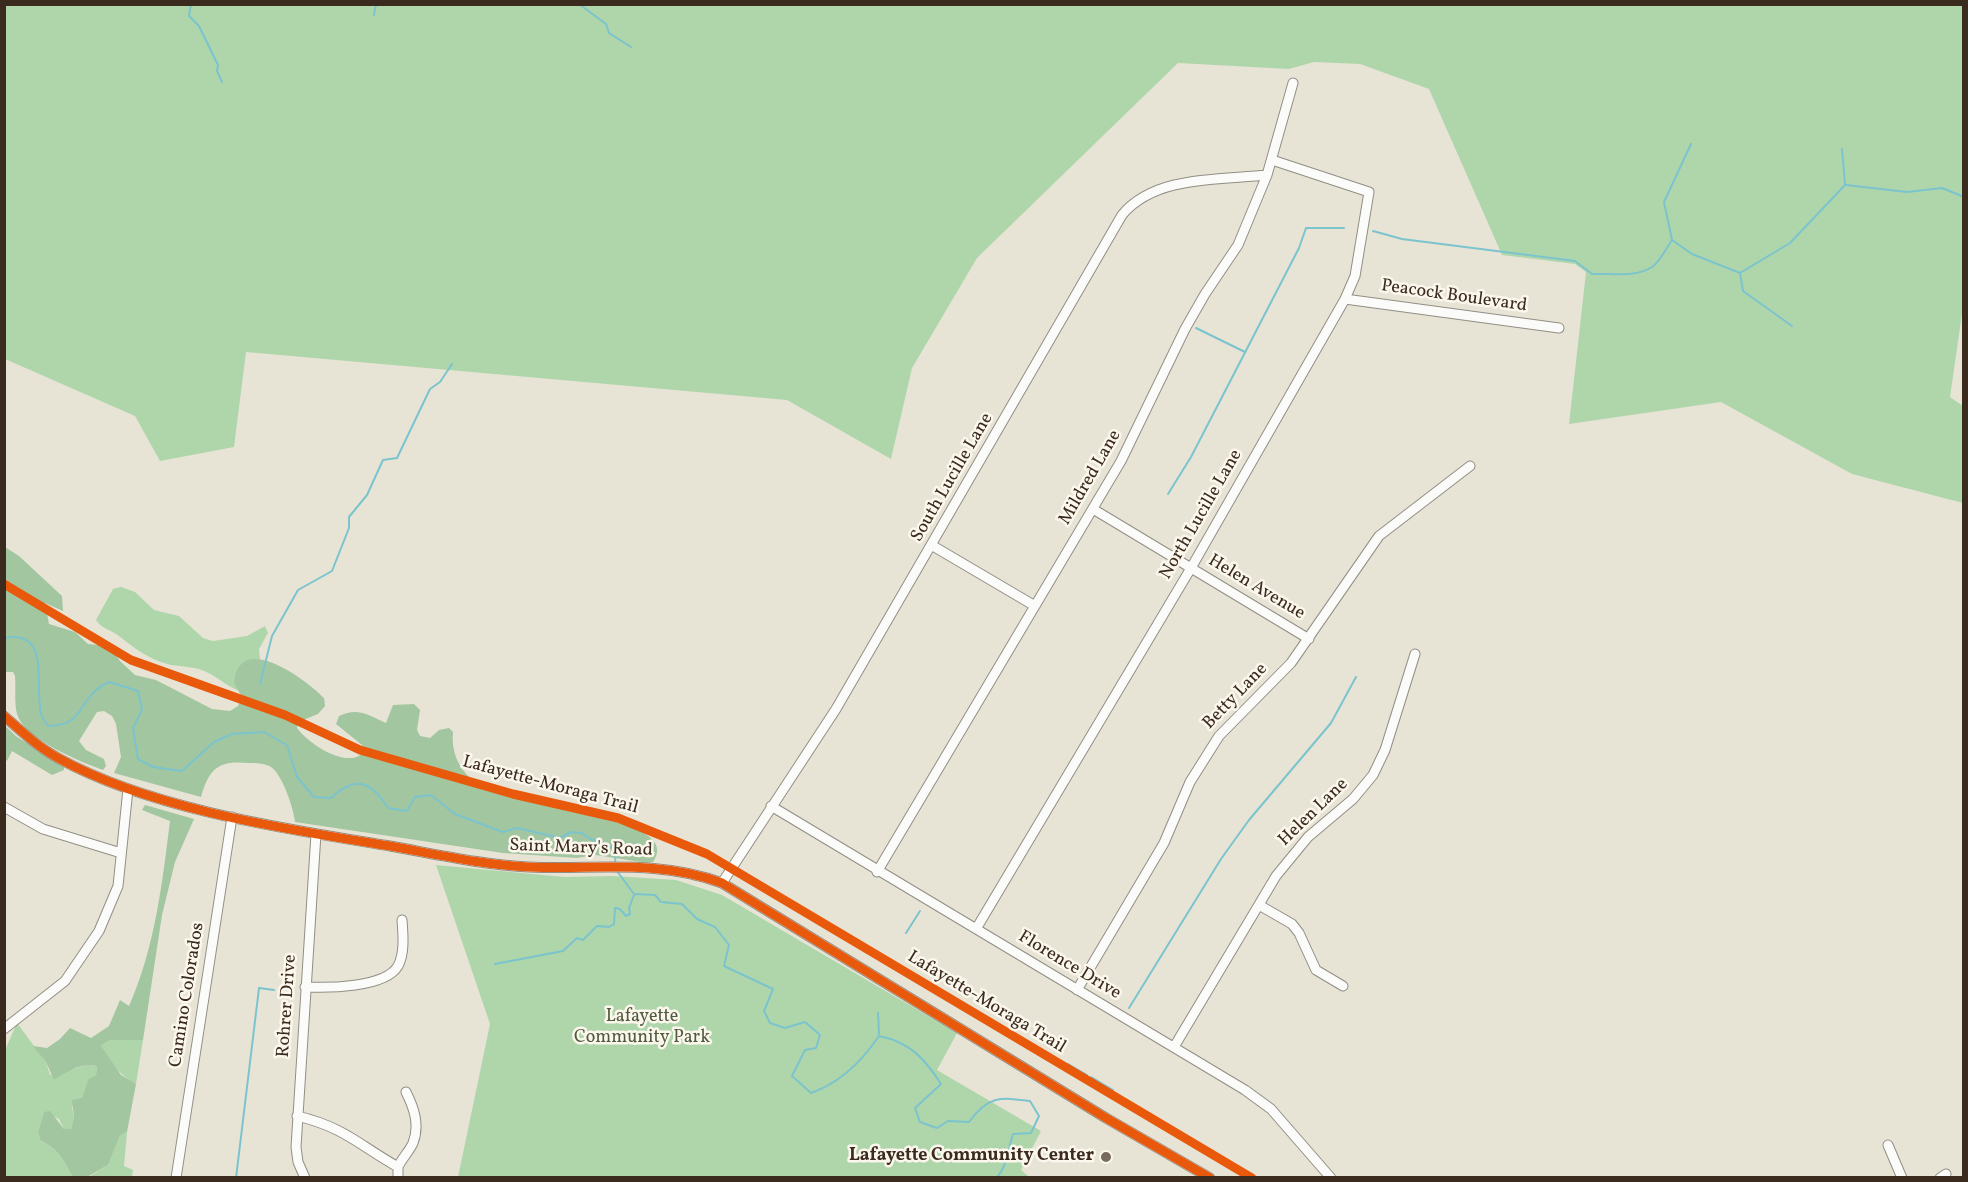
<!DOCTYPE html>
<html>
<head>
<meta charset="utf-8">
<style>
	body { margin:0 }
	#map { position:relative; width:1968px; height:1182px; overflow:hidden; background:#e7e4d6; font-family:Vollkorn,serif }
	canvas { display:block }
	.frame { position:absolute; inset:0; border:6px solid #3b2a1e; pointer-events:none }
</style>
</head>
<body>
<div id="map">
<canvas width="1968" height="1182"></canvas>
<div class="frame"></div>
</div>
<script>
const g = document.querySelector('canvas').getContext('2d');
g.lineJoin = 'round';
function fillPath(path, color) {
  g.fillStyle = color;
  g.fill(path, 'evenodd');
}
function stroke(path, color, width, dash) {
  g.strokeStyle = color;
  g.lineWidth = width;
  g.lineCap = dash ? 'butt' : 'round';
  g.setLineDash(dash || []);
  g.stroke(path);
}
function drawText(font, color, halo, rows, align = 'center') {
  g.font = font + ' Vollkorn,serif';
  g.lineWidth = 5;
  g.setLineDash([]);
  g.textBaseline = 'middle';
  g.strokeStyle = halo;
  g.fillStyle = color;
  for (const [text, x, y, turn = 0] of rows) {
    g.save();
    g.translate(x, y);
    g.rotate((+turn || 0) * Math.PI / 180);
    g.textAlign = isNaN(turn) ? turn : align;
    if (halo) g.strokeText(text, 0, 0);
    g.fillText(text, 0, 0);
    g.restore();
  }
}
fillPath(new Path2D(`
	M 5,4 L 1963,5 L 1964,300 L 1950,397 L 1963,406 L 1963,503 L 1852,474 L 1721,402 L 1569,424 L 1586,272 L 1575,264 L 1502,255 L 1429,89 L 1360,64 L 1314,62 L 1289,69 L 1178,63 L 977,258 L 912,368 L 891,459 L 787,400 L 246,352 L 234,447 L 160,461 L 135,416 L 5,359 Z
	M 121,587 L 135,592 L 154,610 L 179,616 L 203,638 L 213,641 L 247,636 L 265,626 L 268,633 L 259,649 L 260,659 C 247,659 235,670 234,683 L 240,691 C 225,686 215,674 199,669 C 190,667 181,666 171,665 C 150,660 135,649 119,636 C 110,629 103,630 96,620 L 113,589 Z
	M 436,865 L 565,877 L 613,876 L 676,880 L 722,895 L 957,1033 L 937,1070 L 1041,1131 L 1021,1170 L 1029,1177 L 458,1177 L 490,1024 Z
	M 17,1023 L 46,1062 L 50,1075 L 87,1065 L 97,1066 L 96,1075 L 88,1079 L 82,1098 L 72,1107 L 74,1117 L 71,1129 L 64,1129 L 59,1119 L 44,1112 L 38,1132 L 40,1140 C 59,1149 63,1160 73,1177 L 5,1178 L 5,1050 Z
	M 110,1040 L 143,1040 L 136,1084 C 124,1079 106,1059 101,1046 Z
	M 127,1132 L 124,1166 L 133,1170 L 132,1177 L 87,1178 L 108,1165 L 120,1136 Z`), '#afd6ab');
fillPath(new Path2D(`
	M 5,547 L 19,556 L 62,596 L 63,611 L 45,603 L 49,624 L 75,632 L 88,644 L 110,646 L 120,661 L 135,675 L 156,680 L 212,709 L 230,711 L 238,706 L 242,697 L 234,683 C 239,629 307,680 324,698 L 325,706 L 318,714 L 298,722 L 297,728 C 308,743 344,768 362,754 L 362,745 L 336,724 L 339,716 C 358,707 368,715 386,723 L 393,705 L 414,704 L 420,710 L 417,730 L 420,736 L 430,738 L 439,730 L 449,728 L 453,732 C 449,772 483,794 519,798 C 528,799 537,794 546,798 C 551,801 555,807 561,809 C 581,816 679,826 653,862 L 647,863 L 596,855 L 577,858 L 503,853 L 295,822 C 294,809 282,774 271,767 C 265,763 255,763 248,763 C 218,760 209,769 201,797 L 114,773 L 121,757 L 116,724 L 112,716 L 104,711 L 97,712 L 79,741 L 86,750 L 104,759 L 106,766 L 103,770 C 81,762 24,739 17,714 C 14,703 16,688 15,676 L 13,672 L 5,672 Z
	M 4,725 L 17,737 L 64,765 L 64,770 L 52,775 L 12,751 L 7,761 L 5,759 Z
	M 145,805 L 194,819 L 175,862 L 162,915 L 143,1040 L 110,1040 L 101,1046 L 121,1075 L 136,1084 L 127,1132 L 120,1136 L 108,1165 L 87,1177 L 73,1177 C 63,1160 59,1149 40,1140 L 38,1132 L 44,1112 L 50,1111 L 64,1129 L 71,1129 L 74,1117 L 72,1100 L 82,1098 L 88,1079 L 96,1075 L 97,1066 C 80,1063 68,1071 54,1080 L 46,1062 L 33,1046 L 47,1048 L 60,1039 L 70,1028 L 91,1038 L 109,1026 L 120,1000 L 129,1006 C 155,947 162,885 170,821 L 142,810 Z`), '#a2c6a0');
stroke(new Path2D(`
	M 191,4 L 189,16 L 199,26 L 218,65 L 217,71 L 222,82
	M 579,4 L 606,24 L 609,33 L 631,47
	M 374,15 L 376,4
	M 1846,185 L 1907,192 L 1942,188 L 1964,197
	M 1373,231 L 1402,239 L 1575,261 L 1592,274 C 1612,273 1634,278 1652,267 C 1660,262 1667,247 1672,240 L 1664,202 L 1691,144
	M 1672,240 L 1692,254 L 1740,273 L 1790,243 L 1845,185 L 1842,149
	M 1740,273 L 1743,291 L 1792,326
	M 1196,328 L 1245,352
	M 1168,494 L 1191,457 L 1299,248 L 1306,228 L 1344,228
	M 4,638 C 52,629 34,687 41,714 C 42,718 45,722 48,726 C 87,726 76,697 109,682 L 138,691 L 142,710 L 133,728 L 138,759 L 153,767 L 182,771 L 214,742 L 232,734 L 264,732 L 287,745 L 297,777 L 314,797 L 331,798 C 356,775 371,781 388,808 L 407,811 L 415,797 L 431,795 L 455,814 L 503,832 L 517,828 L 560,838 L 571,832 L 582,833 C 592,843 604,841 616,850 L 615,863
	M 260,684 L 272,636 L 298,590 L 332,571 L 349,528 L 349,517 L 367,495 L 383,460 L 397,458 L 430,389 L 440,382 L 452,364
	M 617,871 L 634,894 L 655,895 L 661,902 L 682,904 L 697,919 L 715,927 L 729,945 L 724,966 L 773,989 L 764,1011 L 770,1023 L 785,1028 L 805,1022 L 820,1035 L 816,1048 L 805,1050 L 792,1076 L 811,1093 C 840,1083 862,1061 879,1036 C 910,1042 925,1059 941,1084 L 915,1108 L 920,1122 L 937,1128 L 948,1121 L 969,1122 C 988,1096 999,1097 1030,1101 L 1039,1116 L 1031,1133 L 1013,1134 C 1008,1148 1007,1168 996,1178
	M 906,933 L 920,911
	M 495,964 L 563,951 L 577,938 L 583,940 L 597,926 L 609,927 L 614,924 L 615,908 L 620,909 L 626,916 L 630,914 L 629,908 L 634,895
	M 1129,1008 L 1221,859 L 1249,820 L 1331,723 L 1356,677
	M 878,1013 L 879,1034
	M 1068,1064 L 1087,1075
	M 1091,1077 L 1113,1090
	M 236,1178 L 259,988 L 274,990`), '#7bc4ce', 2);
const minor = new Path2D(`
	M 1345,299 L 1559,328
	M 1093,509 L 1309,639
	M 933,546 L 1035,606
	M 4,716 C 21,731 38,747 58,758 C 150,809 286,829 390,846 C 435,854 483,865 529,867 C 595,870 658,859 722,883 L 1106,1118 L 1210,1178
	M 771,806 L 1245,1090 L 1271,1109 L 1331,1178
	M 4,807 L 43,829 L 121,853
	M 877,872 L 1121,461 L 1185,329 L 1205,294 L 1238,245 L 1267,175 L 1293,83
	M 722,883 L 836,709 L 1122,215 C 1155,175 1221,180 1267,175
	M 1259,905 L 1292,924 L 1299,933 L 1316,970 L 1343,986
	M 976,929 L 1191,568 L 1345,299 L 1355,276 L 1369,192 L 1272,160
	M 305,987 C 327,988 385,988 398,966 C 405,953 403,934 402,920
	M 1077,990 L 1164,843 L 1190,782 L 1219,736 L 1291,663 L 1379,536 L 1470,466
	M 4,1029 L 65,981 L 99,931 L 118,886 L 128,789
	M 1174,1047 L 1276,876 L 1308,837 L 1353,799 L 1373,775 L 1385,750 L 1415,654
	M 297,1116 C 344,1127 359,1145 398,1167 L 398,1178
	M 1888,1145 L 1902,1178
	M 398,1167 C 402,1158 409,1152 413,1143 C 420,1125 414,1108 406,1092
	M 176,1178 L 232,817
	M 305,1178 L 298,1162 L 296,1147 L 316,834
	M 1940,1178 L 1946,1174`);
stroke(minor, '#928e85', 11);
stroke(minor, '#fbfbf9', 9);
stroke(new Path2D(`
	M 4,584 L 131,660 L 285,715 L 360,750 L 513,794 L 618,818 L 707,854 L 1252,1178
	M 4,716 C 21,731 38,747 58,758 C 150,809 286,829 390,846 C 435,854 483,865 529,867 C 595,870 658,859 722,883 L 1106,1118 L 1210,1178`), '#e8590c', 9);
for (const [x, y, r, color] of [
	[1106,1157,6,"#776b5e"]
]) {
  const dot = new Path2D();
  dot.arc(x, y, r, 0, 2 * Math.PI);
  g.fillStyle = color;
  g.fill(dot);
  stroke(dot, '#fbf7ec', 2);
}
drawText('18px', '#3b2a1e', '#fbf7ec', [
	["Peacock Boulevard",1454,297,8],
	["South Lucille Lane",953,478,-60],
	["Mildred Lane",1091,478,-60],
	["North Lucille Lane",1202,515,-60],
	["Helen Avenue",1256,588,31],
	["Betty Lane",1236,697,-46],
	["Lafayette-Moraga Trail",550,786,15],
	["Helen Lane",1314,813,-44],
	["Saint Mary's Road",581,849,2],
	["Florence Drive",1069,966,31],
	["Camino Colorados",188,995,-81],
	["Lafayette-Moraga Trail",986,1003,31],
	["Rohrer Drive",288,1006,-86]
]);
drawText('18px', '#505a3e', '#fbf7ec', [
	["Lafayette",642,1018],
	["Community Park",642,1039]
]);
drawText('bold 18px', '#3b2a1e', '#fbf7ec', [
	["Lafayette Community Center",1094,1157]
], 'right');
</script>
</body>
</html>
